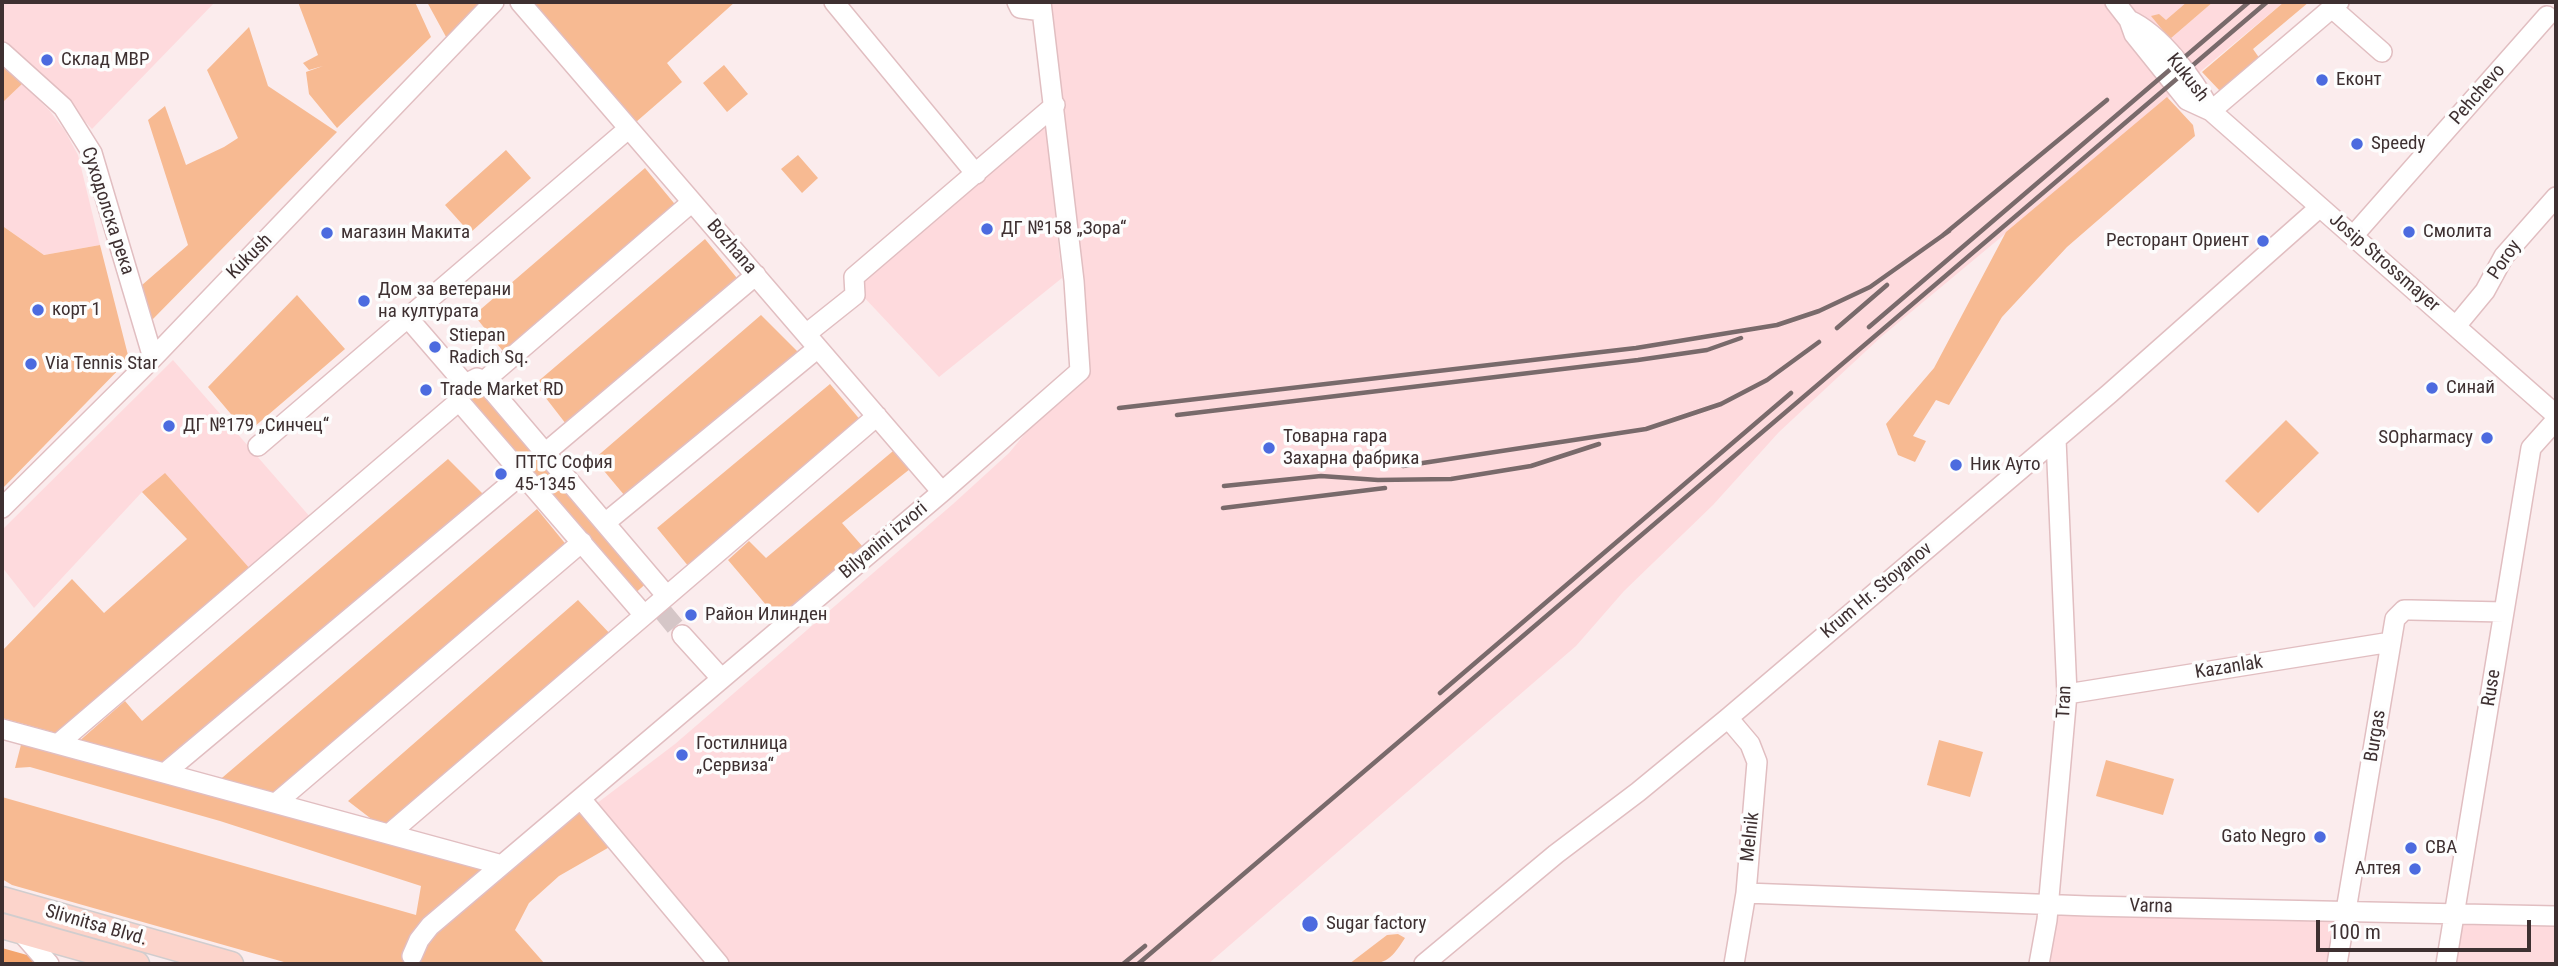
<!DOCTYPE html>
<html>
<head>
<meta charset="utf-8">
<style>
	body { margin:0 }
	#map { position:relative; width:2558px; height:966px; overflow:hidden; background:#fbeced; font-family:"Roboto Condensed",sans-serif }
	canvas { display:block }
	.frame { position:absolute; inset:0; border:4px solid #3e3031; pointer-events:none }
	.scale { position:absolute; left:2316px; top:920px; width:215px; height:32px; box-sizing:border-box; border:4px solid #3e3031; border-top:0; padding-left:9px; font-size:21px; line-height:24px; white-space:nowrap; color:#3e3031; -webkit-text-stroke:5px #fdfdfd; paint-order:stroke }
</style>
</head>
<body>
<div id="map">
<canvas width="2558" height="966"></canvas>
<div class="frame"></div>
<div class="scale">100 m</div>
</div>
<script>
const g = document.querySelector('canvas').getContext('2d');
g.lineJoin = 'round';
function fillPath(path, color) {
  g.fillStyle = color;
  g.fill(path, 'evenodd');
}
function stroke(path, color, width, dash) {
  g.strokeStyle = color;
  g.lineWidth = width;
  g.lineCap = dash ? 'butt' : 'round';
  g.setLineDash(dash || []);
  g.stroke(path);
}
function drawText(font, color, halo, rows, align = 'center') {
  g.font = font + ' "Roboto Condensed",sans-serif';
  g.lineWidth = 7;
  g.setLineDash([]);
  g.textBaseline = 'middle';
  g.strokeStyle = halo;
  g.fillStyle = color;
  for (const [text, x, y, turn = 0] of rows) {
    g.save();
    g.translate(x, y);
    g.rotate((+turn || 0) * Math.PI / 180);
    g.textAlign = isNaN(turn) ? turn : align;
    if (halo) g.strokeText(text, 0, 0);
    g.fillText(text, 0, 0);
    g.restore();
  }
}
fillPath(new Path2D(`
	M 2,2 L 215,2 L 92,129 L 65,100 L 2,44 Z
	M 1041,2 L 2195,2 L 2161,33 L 2170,39 L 2213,2 L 2284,2 L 1881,337 L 1779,432 L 1713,505 L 1624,591 L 1576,646 L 1208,964 L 730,964 L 596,804 L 675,744 L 953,504 L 1009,453 L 1069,380 L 1080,371 Z
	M 22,84 L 50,111 L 65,131 L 78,155 L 100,245 L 44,255 L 4,227 L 2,228 L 2,103 Z
	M 1045,121 L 1062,278 L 939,377 L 861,294 L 860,276 Z
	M 173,360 L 311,518 L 233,585 L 142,492 L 34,608 L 2,567 L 2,530 Z
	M 2048,905 L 2348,912 L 2337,964 L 2039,964 Z
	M 2454,914 L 2556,916 L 2556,964 L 2446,964 Z`), '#fedadd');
fillPath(new Path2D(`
	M 298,2 L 415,2 L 431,37 L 337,128 L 309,94 L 306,72 L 323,66 L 309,70 L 303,63 L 318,55 Z
	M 427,2 L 494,2 L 451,46 Z
	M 520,2 L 735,2 L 667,63 L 682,82 L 628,129 Z
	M 2187,2 L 2213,2 L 2170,39 L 2151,16 L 2159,14 L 2166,20 Z
	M 2284,2 L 2309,2 L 2253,49 L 2260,59 L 2220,91 L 2202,72 Z
	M 249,27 L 268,86 L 337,132 L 152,320 L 142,285 L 188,245 L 148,120 L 165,106 L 186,165 L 224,147 L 238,138 L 207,70 Z
	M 724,65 L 748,94 L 727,112 L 703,83 Z
	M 2,66 L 22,84 L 2,103 Z
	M 2167,97 L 2193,125 L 2195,136 L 2067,247 L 2002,317 L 1949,405 L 1936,400 L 1913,436 L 1926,441 L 1915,462 L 1898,455 L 1886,424 L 1934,368 L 2006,232 Z
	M 506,150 L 531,178 L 470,233 L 445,205 Z
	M 798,155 L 818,178 L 802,193 L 781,169 Z
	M 645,168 L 678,208 L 506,355 L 474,315 Z
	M 4,227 L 44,255 L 100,245 L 129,359 L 2,489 L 2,228 Z
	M 705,239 L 741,283 L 566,424 L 535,384 Z
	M 297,295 L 345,349 L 247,433 L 208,387 Z
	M 761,315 L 800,354 L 625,496 L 594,459 Z
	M 482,383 L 652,578 L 630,598 L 461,402 Z
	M 830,384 L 862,422 L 689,567 L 657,528 Z
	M 2286,420 L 2319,453 L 2258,513 L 2225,481 Z
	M 899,446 L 915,465 L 842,523 L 863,547 L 778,619 L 728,560 L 749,541 L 766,558 Z
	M 448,459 L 485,496 L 163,768 L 77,743 L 125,701 L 142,721 Z
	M 165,473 L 251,570 L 56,733 L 2,718 L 2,651 L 72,579 L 104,613 L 187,539 L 142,492 Z
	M 537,509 L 568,547 L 276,798 L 216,783 Z
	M 578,600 L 613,637 L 387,831 L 348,801 Z
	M 23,737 L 504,872 L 580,809 L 613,845 L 559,876 L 529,903 L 515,930 L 545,964 L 291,964 L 12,885 L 2,879 L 2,797 L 416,915 L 421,886 L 220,821 L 30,767 L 15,768 Z
	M 1939,740 L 1983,752 L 1970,797 L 1927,785 Z
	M 2106,760 L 2174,779 L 2163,815 L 2096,796 Z
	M 1398,934 L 1405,938 C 1387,966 1383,964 1349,964 L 1387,935 Z`), '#f7ba92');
fillPath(new Path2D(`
	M 2,948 L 27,955 L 37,964 L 2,964 Z`), '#f3a46d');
stroke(new Path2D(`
	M 663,612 L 682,635`), '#d5c6c7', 19, [19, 10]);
const minor = new Path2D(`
	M 520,2 L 942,492
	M 834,2 L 976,174
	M 1017,2 L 1020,8 L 1042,11
	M 2115,2 L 2129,20 L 2134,34 L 2187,100 L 2211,111
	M 2332,8 L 2382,52
	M 2129,20 C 2162,35 2194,80 2211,111 L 2556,415
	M 2,52 L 63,107 L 92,153 L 153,358
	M 2211,111 L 2339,2
	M 2353,236 L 2547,16
	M 408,318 L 465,384
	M 2456,326 L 2485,291 L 2504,256 L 2556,197
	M 806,334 L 855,295 L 854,277 L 1055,105
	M 484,381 L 692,202
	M 258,446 L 628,129
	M 545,453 L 756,275
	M 2,508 L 153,358 L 494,2
	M 605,523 L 818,348
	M 644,615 L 459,401 L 460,390 L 465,384 L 477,378 L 484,381 L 666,595
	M 682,635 L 721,678
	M 2067,694 L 2391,642
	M 1728,718 L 1750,744 L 1757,762 L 1746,893 L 1734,964
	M 2,729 L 502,865
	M 59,743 L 459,401
	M 166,772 L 522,474
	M 581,799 L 719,964
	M 276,803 L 582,542
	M 389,834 L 877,416
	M 1746,893 L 2088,906 L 2556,916
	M 21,932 L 49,964
	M 412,956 L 419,940 L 430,926 L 942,492 L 1080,371 L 1074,281 L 1041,2
	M 1424,964 L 1556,854 L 1638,792 L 1728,718 L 2109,394 L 2320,207
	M 2039,964 L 2047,920 L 2067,694 L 2056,439
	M 2337,964 L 2395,619 L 2404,610 L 2411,610 L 2504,612
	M 2446,964 L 2531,448 L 2556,420`);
const major = new Path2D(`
	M 2,899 L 231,964
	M 2,926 L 137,964`);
stroke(minor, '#e1bec1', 22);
stroke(major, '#d1cdce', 27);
stroke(minor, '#fff', 19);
stroke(major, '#fcd4cb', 24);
stroke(new Path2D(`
	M 1942,236 L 2107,100
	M 1869,327 L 2249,2
	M 1837,328 L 1887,285
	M 1119,408 L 1636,348 L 1777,325 L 1819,311 L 1870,287 L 1949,231
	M 1177,415 L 1638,360 L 1707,350 L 1741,338
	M 1403,466 L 1646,429 L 1721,404 L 1767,380 L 1819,342
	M 1224,486 L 1321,476 L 1378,480 L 1451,479 L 1531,466 L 1599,444
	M 1223,508 L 1385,488
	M 1440,693 L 1791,393
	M 1123,964 L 1145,946
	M 1138,964 L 2267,2`), '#796a6b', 4.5);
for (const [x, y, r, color] of [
	[47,60,7,"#4c6bdf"],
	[2322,80,7,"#4c6bdf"],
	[2357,144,7,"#4c6bdf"],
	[987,229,7,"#4c6bdf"],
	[2409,232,7,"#4c6bdf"],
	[327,233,7,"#4c6bdf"],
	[2263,241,7,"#4c6bdf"],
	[364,301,7,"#4c6bdf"],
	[38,310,7,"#4c6bdf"],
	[435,347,7,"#4c6bdf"],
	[31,364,7,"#4c6bdf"],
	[2432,388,7,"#4c6bdf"],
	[426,390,7,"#4c6bdf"],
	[169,426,7,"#4c6bdf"],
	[2487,438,7,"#4c6bdf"],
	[1269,448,7,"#4c6bdf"],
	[1956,465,7,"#4c6bdf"],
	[501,474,7,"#4c6bdf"],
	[691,615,7,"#4c6bdf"],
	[682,755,7,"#4c6bdf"],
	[2320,837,7,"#4c6bdf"],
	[2411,848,7,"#4c6bdf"],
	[2415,869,7,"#4c6bdf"],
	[1310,924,9,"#4c6bdf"]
]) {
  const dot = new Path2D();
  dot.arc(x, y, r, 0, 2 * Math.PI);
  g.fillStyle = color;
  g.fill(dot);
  stroke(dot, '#fdfdfd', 2.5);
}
drawText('19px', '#3e3031', '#fdfdfd', [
	["Склад МВР",61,60],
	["Еконт",2336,80],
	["Speedy",2371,144],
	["ДГ №158 „Зора“",1001,229],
	["Смолита",2423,232],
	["магазин Макита",341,233],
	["Ресторант Ориент",2249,241,"right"],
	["Дом за ветерани",378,290],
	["на културата",378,312],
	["корт 1",52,310],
	["Stiepan",449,336],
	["Radich Sq.",449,358],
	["Via Tennis Star",45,364],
	["Синай",2446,388],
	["Trade Market RD",440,390],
	["ДГ №179 „Синчец“",183,426],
	["Товарна гара",1283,437],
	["Захарна фабрика",1283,459],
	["SOpharmacy",2473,438,"right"],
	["ПТТС София",515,463],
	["45-1345",515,485],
	["Ник Ауто",1970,465],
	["Район Илинден",705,615],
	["Гостилница",696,744],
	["„Сервиза“",696,766],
	["Gato Negro",2306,837,"right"],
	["CBA",2425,848],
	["Алтея",2401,869,"right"],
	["Sugar factory",1326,924]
], 'left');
drawText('19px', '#3e3031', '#fdfdfd', [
	["Kukush",2187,78,52],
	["Pehchevo",2478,95,-49],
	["Суходолска река",107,211,72],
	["Bozhana",731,247,49],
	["Kukush",250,257,-45],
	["Poroy",2505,260,-56],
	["Josip Strossmayer",2384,263,41],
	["Bilyanini izvori",884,541,-40],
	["Krum Hr. Stoyanov",1877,591,-40],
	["Kazanlak",2229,668,-9],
	["Ruse",2492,688,-81],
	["Tran",2065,702,-87],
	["Burgas",2376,736,-81],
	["Melnik",1751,837,-84],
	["Varna",2151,907,1],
	["Slivnitsa Blvd.",96,926,16]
]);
</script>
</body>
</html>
